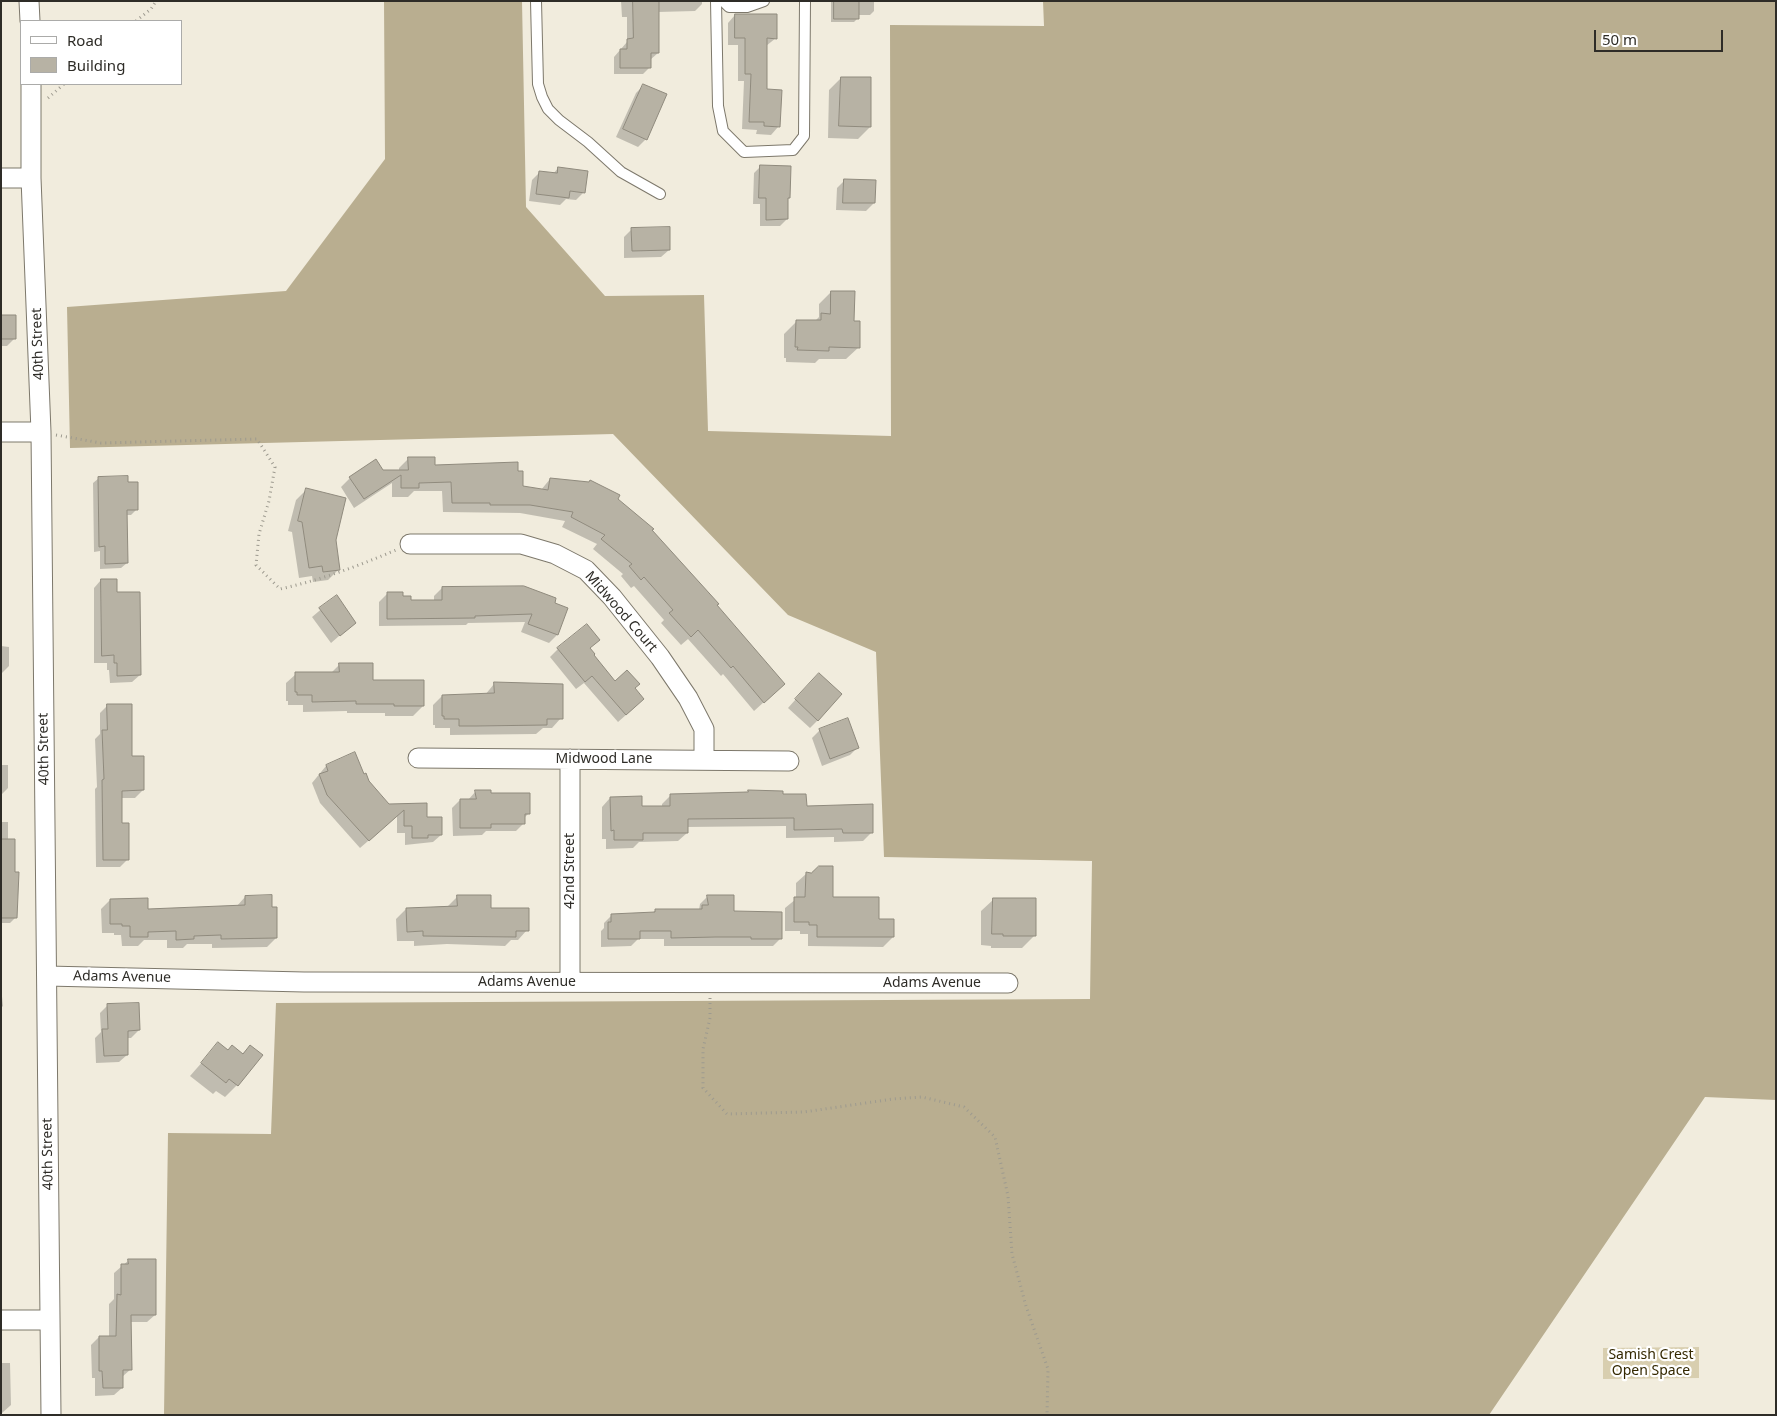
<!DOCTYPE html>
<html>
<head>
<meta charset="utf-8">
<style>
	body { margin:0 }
	#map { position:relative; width:1777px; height:1416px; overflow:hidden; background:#f1ecdd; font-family:"Noto Sans",sans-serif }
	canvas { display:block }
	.frame { position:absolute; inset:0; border:2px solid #2e2c27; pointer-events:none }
	.legend { position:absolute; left:20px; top:20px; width:162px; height:65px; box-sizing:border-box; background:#fff; border:1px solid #ababa9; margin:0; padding:6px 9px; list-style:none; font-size:15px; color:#2e2c27 }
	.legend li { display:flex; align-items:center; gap:10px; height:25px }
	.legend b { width:25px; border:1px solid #ababa9 }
	.scale { position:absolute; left:1594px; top:30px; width:129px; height:22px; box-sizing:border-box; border:2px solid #2e2c27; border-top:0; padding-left:6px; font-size:15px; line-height:18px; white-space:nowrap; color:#2e2c27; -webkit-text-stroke:4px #fff; paint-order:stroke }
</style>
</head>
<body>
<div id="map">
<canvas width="1777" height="1416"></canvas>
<div class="frame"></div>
<ul class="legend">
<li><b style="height:6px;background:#fff"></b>Road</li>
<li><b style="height:14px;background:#b7b2a4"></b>Building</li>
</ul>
<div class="scale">50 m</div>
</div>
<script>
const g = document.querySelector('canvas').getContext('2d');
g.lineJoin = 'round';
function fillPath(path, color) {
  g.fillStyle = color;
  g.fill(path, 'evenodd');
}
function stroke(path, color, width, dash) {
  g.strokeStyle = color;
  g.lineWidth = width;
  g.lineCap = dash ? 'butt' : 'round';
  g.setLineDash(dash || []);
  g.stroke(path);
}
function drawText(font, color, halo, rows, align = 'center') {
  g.font = font + ' "Noto Sans",sans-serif';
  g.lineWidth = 4.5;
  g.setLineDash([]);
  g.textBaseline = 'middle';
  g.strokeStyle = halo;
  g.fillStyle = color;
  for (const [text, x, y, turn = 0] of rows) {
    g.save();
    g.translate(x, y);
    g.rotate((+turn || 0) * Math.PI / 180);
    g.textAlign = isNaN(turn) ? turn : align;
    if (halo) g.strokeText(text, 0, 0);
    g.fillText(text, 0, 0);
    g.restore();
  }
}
fillPath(new Path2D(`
	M 1699,1347 L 1699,1378 L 1603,1379 L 1603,1348 Z`), '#d8ceaf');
fillPath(new Path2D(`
	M 384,1 L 522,1 L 526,207 L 605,296 L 704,295 L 708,431 L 891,436 L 890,25 L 1044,26 L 1043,1 L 1776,1 L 1776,1100 L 1705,1097 L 1489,1415 L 164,1415 L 168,1133 L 271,1134 L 276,1003 L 1090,999 L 1092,861 L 884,857 L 876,652 L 788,615 L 613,434 L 70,448 L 67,307 L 286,291 L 385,159 Z`), '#b9ae90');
fillPath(new Path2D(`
	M 621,1 L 702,1 L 702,4 L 695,11 L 658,12 L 658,53 L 650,60 L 650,67 L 643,74 L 614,74 L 614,57 L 627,42 L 627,17 L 622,17 Z
	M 831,1 L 874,1 L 874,11 L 870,15 L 857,15 L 857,19 L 854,22 L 831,22 Z
	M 735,15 L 776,38 L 766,46 L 766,91 L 778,127 L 771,135 L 756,134 L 757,130 L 742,129 L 744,81 L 738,81 L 738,45 L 728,45 L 728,23 Z
	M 841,78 L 870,127 L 858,139 L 828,138 L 829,90 Z
	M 644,85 L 646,139 L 638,147 L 616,137 L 636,93 Z
	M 760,167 L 789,198 L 787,200 L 787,219 L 780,226 L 760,226 L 760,204 L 753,204 L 754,173 Z
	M 558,168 L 584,192 L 576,200 L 566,199 L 560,205 L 529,201 L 532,180 L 540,172 L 553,174 Z
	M 845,180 L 874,203 L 866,211 L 836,210 L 837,188 Z
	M 632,229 L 669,250 L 661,257 L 624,258 L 624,237 Z
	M 831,292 L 853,322 L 859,347 L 846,359 L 819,359 L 815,363 L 786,362 L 786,358 L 784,358 L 784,334 L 796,322 L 814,322 L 819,317 L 819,304 Z
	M 1,316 L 15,338 L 7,346 L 1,346 Z
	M 409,458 L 434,466 L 517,472 L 522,487 L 541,490 L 550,479 L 616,499 L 651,530 L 716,605 L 774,693 L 754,711 L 723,674 L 721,676 L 688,639 L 681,645 L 661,623 L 664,620 L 634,586 L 631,588 L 621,576 L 623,574 L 593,549 L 597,544 L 562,527 L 565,521 L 520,513 L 443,512 L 442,491 L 414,491 L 408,497 L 392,497 L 392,483 L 354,508 L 341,487 L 350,478 L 382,471 L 399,471 L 399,468 Z
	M 99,478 L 137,509 L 131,515 L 126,515 L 127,563 L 121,568 L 100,569 L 100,551 L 94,552 L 93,483 Z
	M 307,489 L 334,540 L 339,569 L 328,580 L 313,582 L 312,576 L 299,578 L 292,532 L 288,531 L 296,500 Z
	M 101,580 L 116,593 L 140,675 L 132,682 L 110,683 L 109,670 L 107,670 L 107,663 L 94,663 L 94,588 Z
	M 442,588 L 553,604 L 567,608 L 557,635 L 549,643 L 521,632 L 525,622 L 468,623 L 466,625 L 379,626 L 379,602 L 387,594 L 410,602 L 434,602 L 434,596 Z
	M 337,596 L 354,623 L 331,643 L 312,617 Z
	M 1,646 L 9,647 L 9,666 L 1,674 Z
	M 558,649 L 589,649 L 592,655 L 615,682 L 633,689 L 635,707 L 618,722 L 584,683 L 576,689 L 550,657 Z
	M 340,664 L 371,681 L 423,706 L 413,716 L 385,716 L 385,713 L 347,713 L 347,711 L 303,712 L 303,705 L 288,705 L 288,701 L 286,701 L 286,683 L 296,674 L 330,674 Z
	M 811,682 L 818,720 L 810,728 L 788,708 Z
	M 494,684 L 561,718 L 552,728 L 543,728 L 536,734 L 450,735 L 450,728 L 435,728 L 435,725 L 433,725 L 433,705 L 442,696 L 485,695 Z
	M 108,705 L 143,790 L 135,798 L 121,798 L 121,825 L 128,859 L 120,867 L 96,867 L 95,789 L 97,787 L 95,739 L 100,734 L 100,713 Z
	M 820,730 L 858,747 L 850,755 L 822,766 L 812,738 Z
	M 1,740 L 1,765 L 8,765 L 8,788 L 1,795 Z
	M 355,754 L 363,775 L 389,805 L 426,805 L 426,819 L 441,835 L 433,842 L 405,845 L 405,833 L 397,833 L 397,816 L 360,848 L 320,803 L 312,783 L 326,766 Z
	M 476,791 L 529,813 L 524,818 L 524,823 L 516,831 L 486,831 L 482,835 L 453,836 L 452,808 L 460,800 L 468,800 Z
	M 767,791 L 782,795 L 805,807 L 872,832 L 863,841 L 834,842 L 834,837 L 786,838 L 786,826 L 687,827 L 687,833 L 678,841 L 639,842 L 633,848 L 606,849 L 606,839 L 602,839 L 602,807 L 610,798 L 641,807 L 662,807 L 662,804 L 671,795 Z
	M 1,822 L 8,822 L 8,841 L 16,917 L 10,923 L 1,923 Z
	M 806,874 L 832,898 L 878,920 L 893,937 L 883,947 L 808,946 L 808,934 L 800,934 L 800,931 L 785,931 L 785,908 L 796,899 L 796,883 Z
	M 708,896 L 732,913 L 781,938 L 773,946 L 664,946 L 664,939 L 638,939 L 631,946 L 601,947 L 601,931 L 604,928 L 604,923 L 612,915 L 652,913 L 656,910 L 699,910 L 700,904 Z
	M 245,897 L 271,908 L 276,938 L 267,947 L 212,948 L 212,944 L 187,944 L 183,948 L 167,948 L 167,940 L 144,940 L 138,946 L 122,946 L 121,935 L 114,935 L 114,933 L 102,933 L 101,909 L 110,900 L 147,910 L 236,907 Z
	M 457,897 L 490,909 L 527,930 L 518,940 L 511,940 L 505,946 L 447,944 L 414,946 L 414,941 L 397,941 L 396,919 L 406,909 L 448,906 Z
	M 994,899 L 1034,936 L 1022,948 L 991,948 L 991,946 L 981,945 L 981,911 Z
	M 1,987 L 3,1006 L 1,1008 Z
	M 108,1005 L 139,1030 L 131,1038 L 127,1038 L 127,1055 L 119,1062 L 96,1063 L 95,1038 L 101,1032 L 100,1013 Z
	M 218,1044 L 228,1051 L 242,1054 L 250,1047 L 237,1085 L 225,1097 L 216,1091 L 213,1094 L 190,1076 Z
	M 129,1260 L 155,1315 L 147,1322 L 130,1322 L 131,1369 L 122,1377 L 122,1388 L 114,1395 L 95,1396 L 95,1378 L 92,1378 L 91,1345 L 99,1337 L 109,1337 L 109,1304 L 114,1299 L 114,1273 Z
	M 1,1363 L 10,1363 L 11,1405 L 2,1413 L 2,1415 Z`), '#0003');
const building = new Path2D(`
	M 633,1 L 659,1 L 659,53 L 651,53 L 651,68 L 620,68 L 620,49 L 627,49 L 627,39 L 633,38 Z
	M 834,1 L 859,1 L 859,19 L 834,19 Z
	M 735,14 L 777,14 L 777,39 L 767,38 L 767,89 L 782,90 L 780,127 L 764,126 L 764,122 L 749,122 L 751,74 L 745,74 L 745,38 L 735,38 Z
	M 841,77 L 871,77 L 871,127 L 839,126 Z
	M 643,84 L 667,94 L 647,140 L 623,129 Z
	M 760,165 L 791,166 L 790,198 L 788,198 L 788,219 L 766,220 L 766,198 L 759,198 Z
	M 558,167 L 588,171 L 585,193 L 570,191 L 569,198 L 536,194 L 539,171 L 557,173 Z
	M 844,179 L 876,180 L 875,203 L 843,203 Z
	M 670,227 L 670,250 L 632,251 L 631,228 Z
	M 831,291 L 855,291 L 854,321 L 860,321 L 860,348 L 829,347 L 829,351 L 797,350 L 798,347 L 795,347 L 796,320 L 821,320 L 821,313 L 830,314 Z
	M 1,315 L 16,315 L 16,339 L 1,339 Z
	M 408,457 L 435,457 L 435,465 L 518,462 L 518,471 L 523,471 L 523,486 L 548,490 L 550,478 L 589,482 L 590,480 L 620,495 L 618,499 L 654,529 L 652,530 L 719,604 L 717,605 L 785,684 L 764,703 L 733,666 L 731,668 L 698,630 L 691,637 L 669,613 L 673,610 L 644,577 L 641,580 L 629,566 L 632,564 L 601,539 L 605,535 L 571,517 L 573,512 L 530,505 L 490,505 L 490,503 L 452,503 L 451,482 L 419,483 L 419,488 L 401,488 L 401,475 L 364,499 L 349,477 L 376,459 L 383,470 L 408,470 Z
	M 128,476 L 128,482 L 138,482 L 138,510 L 127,510 L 128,563 L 105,564 L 105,546 L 99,547 L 98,477 Z
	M 306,488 L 346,498 L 336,540 L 340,570 L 323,572 L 322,566 L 309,568 L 302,522 L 298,521 Z
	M 101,579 L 117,579 L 117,592 L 140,592 L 141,675 L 117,676 L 117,663 L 114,663 L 114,655 L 102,656 Z
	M 524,586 L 556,598 L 555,603 L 568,608 L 558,635 L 528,624 L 532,614 L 475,616 L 475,618 L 387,619 L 387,592 L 403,592 L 403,596 L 411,596 L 411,600 L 442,600 L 442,587 Z
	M 337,595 L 356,623 L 340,636 L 319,608 Z
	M 587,624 L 600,640 L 590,648 L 595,654 L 594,655 L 615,681 L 627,670 L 640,684 L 635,688 L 644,699 L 626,715 L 592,676 L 585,682 L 557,648 Z
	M 339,663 L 373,663 L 373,680 L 424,680 L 424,706 L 394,706 L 394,704 L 356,704 L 356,701 L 312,702 L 312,695 L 297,695 L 297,692 L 295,692 L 295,672 L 339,672 Z
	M 819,673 L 842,694 L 818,721 L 795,699 Z
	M 494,682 L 563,684 L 563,719 L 547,719 L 547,725 L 476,726 L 459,726 L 459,719 L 444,719 L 444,716 L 442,716 L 442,695 L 494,693 Z
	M 107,704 L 132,704 L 132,756 L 144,756 L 144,790 L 122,791 L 122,823 L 129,823 L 129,860 L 103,860 L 102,780 L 104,779 L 102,730 L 107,730 Z
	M 848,718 L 859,748 L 830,759 L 819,729 Z
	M 355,752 L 364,774 L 366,773 L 369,781 L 389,804 L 427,803 L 427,817 L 442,817 L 442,835 L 428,835 L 428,838 L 412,838 L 412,826 L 404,826 L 404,810 L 369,841 L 327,795 L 319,774 L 328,771 L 326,765 Z
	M 475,790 L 491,790 L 491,793 L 530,793 L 530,814 L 525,814 L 525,824 L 491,824 L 491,828 L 460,828 L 460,799 L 476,799 Z
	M 748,790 L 783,791 L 783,794 L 806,794 L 807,806 L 873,804 L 873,833 L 843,833 L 842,829 L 794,830 L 794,818 L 688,819 L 688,833 L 643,833 L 643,840 L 614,840 L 614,830 L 611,831 L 610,797 L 642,796 L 642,806 L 670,806 L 670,794 L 748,792 Z
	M 1,839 L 15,839 L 15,872 L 19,872 L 17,918 L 1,918 Z
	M 819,866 L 833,866 L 833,897 L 879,897 L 879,919 L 894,919 L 894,937 L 817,937 L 817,925 L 809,925 L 809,922 L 794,922 L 794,897 L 805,897 L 806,872 L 811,873 Z
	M 272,895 L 272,907 L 277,907 L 277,938 L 221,939 L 221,935 L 194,936 L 194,939 L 176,940 L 176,931 L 148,932 L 148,937 L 130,937 L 130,926 L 122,926 L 122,924 L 110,924 L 110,899 L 148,898 L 148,909 L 245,905 L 245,896 Z
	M 457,895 L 491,895 L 491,908 L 529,908 L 529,931 L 516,931 L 516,937 L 423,936 L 423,931 L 407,932 L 406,908 L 457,906 Z
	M 707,895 L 734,895 L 734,911 L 782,912 L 782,939 L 751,939 L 751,937 L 716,937 L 671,938 L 671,931 L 640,931 L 640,939 L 608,939 L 608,922 L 611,922 L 611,914 L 655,912 L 655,909 L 702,909 L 702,905 L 708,905 Z
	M 993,898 L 1036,898 L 1036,936 L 1003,936 L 1003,934 L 992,934 Z
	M 139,1003 L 140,1030 L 128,1031 L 128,1055 L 104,1056 L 102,1029 L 108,1029 L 107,1004 Z
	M 218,1042 L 228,1050 L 232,1045 L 243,1054 L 250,1045 L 263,1055 L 238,1086 L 229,1079 L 226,1083 L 201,1063 Z
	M 128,1259 L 156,1259 L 156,1315 L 131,1315 L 132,1370 L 123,1370 L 123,1388 L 103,1388 L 102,1371 L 99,1371 L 99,1336 L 116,1336 L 117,1294 L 121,1295 L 121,1264 L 128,1264 Z`);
fillPath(building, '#b7b2a4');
stroke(building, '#8f8a7d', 1);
const service = new Path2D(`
	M 536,1 L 538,84 L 542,97 L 548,109 L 559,120 L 588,142 L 621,172 L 660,194
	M 716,1 L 718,106 L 723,131 L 744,152 L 793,150 L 804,136 L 805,1
	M 723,1 L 729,7 L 747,7 L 764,1`);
const minor = new Path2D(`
	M 29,1 L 30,21
	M 31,84 L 31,178 L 41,432 L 51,1415
	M 1,178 L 31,178
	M 1,432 L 41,432
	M 410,544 L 521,544 L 555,554 L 586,570 L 612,597 L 660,657 L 688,698 L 704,729 L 704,760
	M 418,758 L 789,761
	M 570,759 L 570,982
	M 47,976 L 304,982 L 1008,983
	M 1,1320 L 50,1320`);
stroke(service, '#7d786b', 12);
stroke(minor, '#7d786b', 21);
stroke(new Path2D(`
	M 136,21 L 151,9 L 156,1
	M 48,98 L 64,84
	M 56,435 L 101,443 L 257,439 L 275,467 L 269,501 L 259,534 L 256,565 L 280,589 C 321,580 358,566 396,550
	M 710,998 L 710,1018 L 703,1049 L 703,1088 L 727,1114 L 804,1112 L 893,1099 L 922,1097 L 964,1107 L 995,1137 L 1008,1196 L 1012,1254 L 1026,1306 L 1048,1369 L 1047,1415`), '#9d9a8f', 3, [1, 4]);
stroke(service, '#fff', 10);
stroke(minor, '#fff', 19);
drawText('14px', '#2e2c27', '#fff', [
	["40th Street",38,344,-92],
	["Midwood Court",621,612,49],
	["40th Street",44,749,-91],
	["Midwood Lane",604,759],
	["42nd Street",570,871,-90],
	["Adams Avenue",122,977,1],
	["Adams Avenue",527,982],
	["Adams Avenue",932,983],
	["40th Street",48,1154,-91]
]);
drawText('14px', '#342800', '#fff', [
	["Samish Crest",1651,1355],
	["Open Space",1651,1371]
]);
</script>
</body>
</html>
